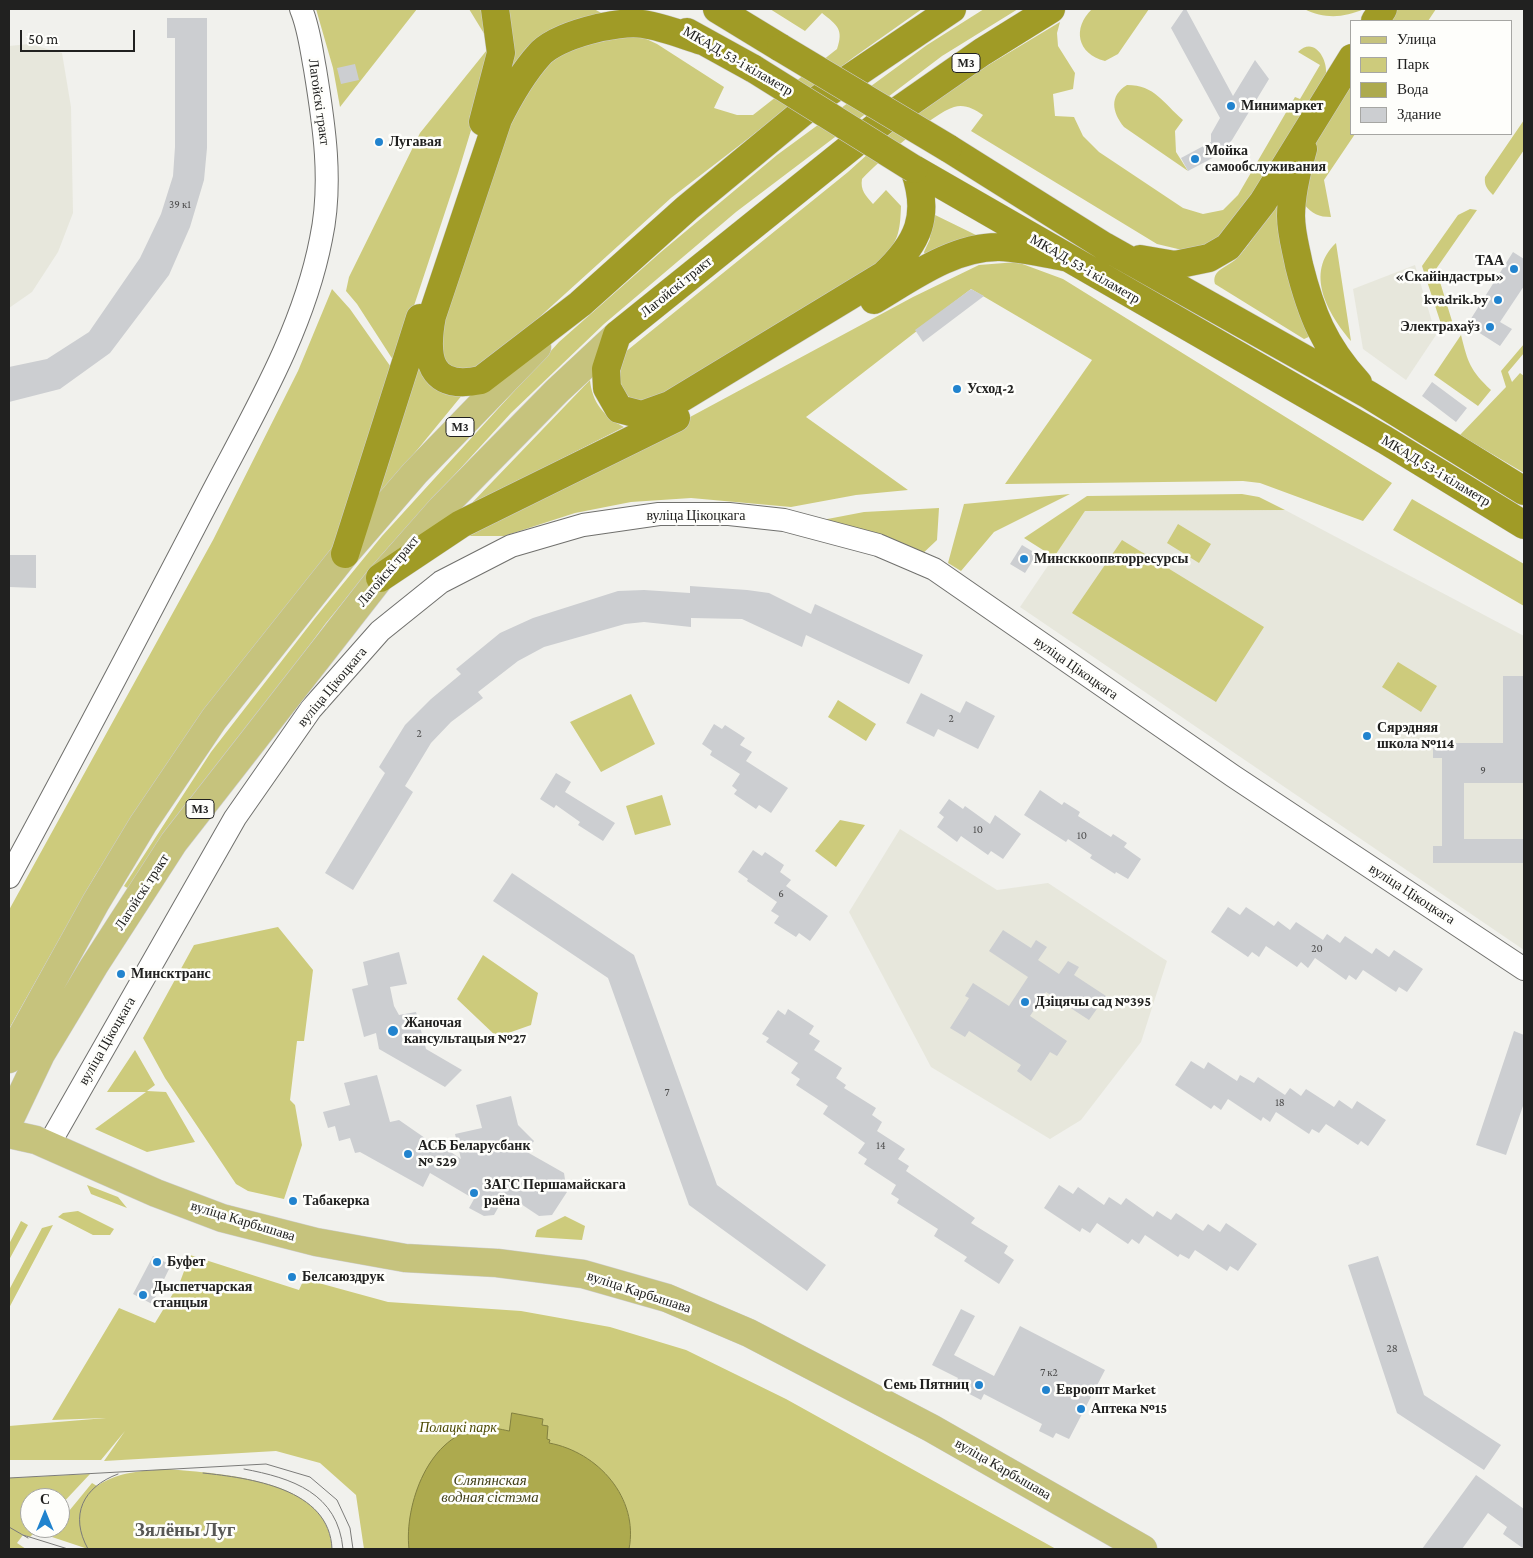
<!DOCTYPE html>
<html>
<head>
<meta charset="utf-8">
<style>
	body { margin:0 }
	#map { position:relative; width:1533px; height:1558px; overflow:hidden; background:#f1f1ed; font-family:"Crimson Pro",serif }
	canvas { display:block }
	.frame { position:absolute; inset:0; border:10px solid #212120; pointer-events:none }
	.legend { position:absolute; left:1350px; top:20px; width:162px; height:115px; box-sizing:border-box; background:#fefefb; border:1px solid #a6a6a3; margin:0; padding:6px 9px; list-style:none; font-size:15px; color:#212120 }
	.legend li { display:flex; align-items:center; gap:10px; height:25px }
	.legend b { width:25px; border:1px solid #a6a6a3 }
	.north { position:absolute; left:20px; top:1488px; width:50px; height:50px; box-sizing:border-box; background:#fefefb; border:1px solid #a6a6a3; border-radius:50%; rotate:0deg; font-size:14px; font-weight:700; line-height:20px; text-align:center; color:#212120 }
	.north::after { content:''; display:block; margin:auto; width:18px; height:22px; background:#2183ce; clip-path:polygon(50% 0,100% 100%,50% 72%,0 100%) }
	.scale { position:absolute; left:20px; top:30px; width:115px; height:22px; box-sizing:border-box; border:2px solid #212120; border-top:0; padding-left:6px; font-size:15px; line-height:18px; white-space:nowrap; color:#212120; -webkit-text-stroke:4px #fefefb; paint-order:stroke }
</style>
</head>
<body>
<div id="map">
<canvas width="1533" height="1558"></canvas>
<div class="frame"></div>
<ul class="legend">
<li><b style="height:6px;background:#c6c37d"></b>Улица</li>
<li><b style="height:14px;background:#cdcb7c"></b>Парк</li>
<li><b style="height:14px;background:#adaa4e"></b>Вода</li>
<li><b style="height:14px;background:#ccced1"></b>Здание</li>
</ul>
<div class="north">С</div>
<div class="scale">50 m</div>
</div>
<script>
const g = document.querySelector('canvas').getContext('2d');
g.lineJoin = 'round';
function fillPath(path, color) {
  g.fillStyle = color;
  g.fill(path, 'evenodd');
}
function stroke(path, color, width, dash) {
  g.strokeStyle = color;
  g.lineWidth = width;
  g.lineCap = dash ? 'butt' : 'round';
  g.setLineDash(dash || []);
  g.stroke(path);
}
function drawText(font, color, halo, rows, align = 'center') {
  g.font = font + ' "Crimson Pro",serif';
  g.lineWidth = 5;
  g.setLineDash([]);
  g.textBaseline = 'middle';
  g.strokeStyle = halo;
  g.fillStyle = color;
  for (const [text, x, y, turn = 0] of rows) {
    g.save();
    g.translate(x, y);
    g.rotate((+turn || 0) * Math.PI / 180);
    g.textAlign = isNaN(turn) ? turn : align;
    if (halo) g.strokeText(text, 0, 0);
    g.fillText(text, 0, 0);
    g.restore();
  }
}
fillPath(new Path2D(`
	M 29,44 L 62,53 L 71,107 L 73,213 L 58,252 L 32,292 L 9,308 L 9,46 Z
	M 1415,265 L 1436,335 L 1406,380 L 1363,349 L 1353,289 Z
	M 1285,510 L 1524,636 L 1524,950 L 1020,607 L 1085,511 Z
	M 900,829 L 997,890 L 1048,883 L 1167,961 L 1141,1042 L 1081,1120 L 1050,1139 L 931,1067 L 849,912 Z`), '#e7e7dc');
fillPath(new Path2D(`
	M 316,9 L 417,9 L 340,107 L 333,68 Z
	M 469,9 L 492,9 L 496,48 L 458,173 L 395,363 L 357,304 L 346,291 L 349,277 L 420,133 L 491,45 Z
	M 506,9 L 594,9 L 607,16 L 514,73 L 508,70 Z
	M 770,9 L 922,9 L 854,57 L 671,198 L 481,370 L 454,369 L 443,360 L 440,322 L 503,127 L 550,55 L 577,41 L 640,36 L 657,44 L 724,87 L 714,108 L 737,115 L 753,115 L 837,49 C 844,29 837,25 822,13 L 805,31 Z
	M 984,9 L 1018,9 L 942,56 L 736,212 L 604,324 L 511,413 L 385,551 L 326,623 L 129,889 L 124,886 L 211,752 L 315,618 L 382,536 L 559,342 L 661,252 L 777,155 L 927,45 Z
	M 1092,9 L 1149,9 L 1118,54 L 1105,61 C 1077,54 1072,28 1092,9 Z
	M 1304,9 L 1364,9 C 1343,18 1325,19 1304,9 Z
	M 1395,9 L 1436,9 L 1428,21 L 1388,21 Z
	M 1060,22 L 1057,33 L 1058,46 L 1075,73 L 1073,89 L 1053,94 L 1055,116 L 1074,117 L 1083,136 L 1099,152 L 1183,208 L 1203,214 L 1223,210 L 1238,195 L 1295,97 L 1300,99 L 1320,65 L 1298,52 C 1314,36 1328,59 1326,75 L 1241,215 L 1215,240 L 1198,249 L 1178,249 L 1157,244 L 971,131 L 983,115 C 974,109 965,104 954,107 C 932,114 879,161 862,179 C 860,190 866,196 873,204 L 886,190 L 901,206 C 900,234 898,240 881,263 L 644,405 C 616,394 618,379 624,353 L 848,172 L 922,105 Z
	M 1352,79 L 1352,134 L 1355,134 L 1324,180 L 1331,217 C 1319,217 1312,214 1304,204 L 1314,140 Z
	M 1127,85 C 1155,85 1163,103 1183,120 L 1175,131 L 1176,152 L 1188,171 L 1124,127 C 1112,112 1109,96 1127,85 Z
	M 1524,120 L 1524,150 L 1493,195 C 1487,189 1484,185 1485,177 Z
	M 1272,206 L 1278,207 C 1283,256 1288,291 1311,336 L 1304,339 L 1215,284 C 1211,270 1228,267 1236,259 C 1251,244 1261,225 1272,206 Z
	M 1470,209 L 1477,210 L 1436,269 L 1452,321 L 1444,333 L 1422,266 L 1458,215 Z
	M 931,213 L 976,235 L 974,242 L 925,255 L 924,252 L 930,239 Z
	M 1336,243 L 1351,341 C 1328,314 1304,273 1336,243 Z
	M 1017,262 L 1063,279 L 1392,483 L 1363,521 L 1260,483 L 1243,481 L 1005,484 L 1092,360 L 971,289 L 806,417 L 908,490 L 856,495 L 791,507 L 691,498 L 631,502 L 575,513 L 504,536 L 469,536 L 913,297 L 979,265 Z
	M 332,289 L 350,309 L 393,370 L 331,552 L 176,752 L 95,876 L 9,1029 L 9,910 L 213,540 L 298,371 Z
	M 1461,335 C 1468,363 1470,370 1491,390 L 1478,406 L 1434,375 Z
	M 1524,344 L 1524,353 L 1508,372 L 1512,382 L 1520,373 L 1524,376 L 1524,473 L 1460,435 L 1506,387 L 1501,371 Z
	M 417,359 C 427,383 435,394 463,394 L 377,499 Z
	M 590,380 C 592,402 604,417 624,427 L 469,506 Z
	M 1070,494 L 994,532 L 961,571 L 948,563 L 964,504 Z
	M 1242,494 L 1259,497 L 1285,510 L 1085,511 L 1054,557 L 1024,538 L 1087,496 Z
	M 1412,499 L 1524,564 L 1524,606 L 1393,530 Z
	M 939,508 L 937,540 L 919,557 L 817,521 L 864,512 Z
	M 1178,524 L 1211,544 L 1199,563 L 1167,543 Z
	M 1122,540 L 1264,627 L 1216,702 L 1072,613 Z
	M 1398,662 L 1437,686 L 1421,712 L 1382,687 Z
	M 631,694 L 655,744 L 601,772 L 570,722 Z
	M 838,700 L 876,724 L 866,741 L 828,717 Z
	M 662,795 L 671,825 L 635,835 L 626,806 Z
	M 840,820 L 865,825 L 836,867 L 815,851 Z
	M 278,927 L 313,970 L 304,1041 L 297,1041 L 290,1100 L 295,1105 L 302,1145 L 284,1199 L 248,1191 L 236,1184 L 165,1078 L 143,1038 L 194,945 Z
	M 483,955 L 538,993 L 531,1025 L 497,1037 L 457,999 Z
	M 135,1050 L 155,1085 L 147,1091 L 166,1092 L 195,1142 L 147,1152 L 95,1129 L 146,1092 L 107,1092 Z
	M 87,1185 L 118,1197 L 127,1208 L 91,1194 Z
	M 78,1211 L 114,1229 L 110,1235 L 93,1235 L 58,1217 L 63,1213 Z
	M 565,1216 L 585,1226 L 582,1240 L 535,1237 L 537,1230 Z
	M 21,1221 L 28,1225 L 9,1260 L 9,1244 Z
	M 53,1225 L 9,1308 L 9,1290 L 42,1228 Z
	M 190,1255 L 299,1290 L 304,1279 L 388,1302 L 521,1311 L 610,1327 L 686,1350 L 786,1399 L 1056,1549 L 364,1549 L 356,1495 L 320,1463 L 276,1451 L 104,1461 L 125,1431 L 101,1460 L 9,1460 L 9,1426 L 106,1418 L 52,1420 L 119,1308 L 155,1323 L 180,1282 Z
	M 168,1469 C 220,1474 330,1478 332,1549 L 88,1549 L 49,1536 L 55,1528 L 60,1528 L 60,1522 L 92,1483 L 97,1486 C 120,1471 142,1471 168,1469 Z
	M 90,1474 L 60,1506 L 60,1498 L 30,1498 L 30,1528 L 39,1528 L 30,1537 L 19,1533 L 23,1535 L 17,1543 L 26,1549 L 9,1549 L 9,1478 Z`), '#cdcb7c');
const water = new Path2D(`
	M 512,1413 L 543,1419 L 542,1425 L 548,1426 L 547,1439 L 550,1440 L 549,1443 C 598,1452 639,1498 629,1549 L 409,1549 C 404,1505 429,1433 482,1428 C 491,1427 500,1429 509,1431 Z`);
fillPath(water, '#adaa4e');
stroke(water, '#838140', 1);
fillPath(new Path2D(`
	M 1184,9 L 1186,9 L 1233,96 L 1255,60 L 1269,79 L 1232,140 L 1218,155 L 1188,171 L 1181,158 L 1211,142 L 1211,134 L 1220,118 L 1171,28 Z
	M 167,18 L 207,18 L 207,148 L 204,180 L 190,227 L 169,275 L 110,353 L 60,389 L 9,402 L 9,367 L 47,359 L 89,332 L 140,258 L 161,214 L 173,176 L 175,147 L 175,38 L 167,38 Z
	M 355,64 L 359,80 L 341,84 L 337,68 Z
	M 1513,252 L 1524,259 L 1524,286 L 1500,322 L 1512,329 L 1500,346 L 1467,325 Z
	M 971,289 L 984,296 L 923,342 L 915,330 Z
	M 1432,382 L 1467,408 L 1456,422 L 1422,396 Z
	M 1022,545 L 1037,554 L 1025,573 L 1010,564 Z
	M 9,555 L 36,555 L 36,588 L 9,587 Z
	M 690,586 L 747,590 L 769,593 L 811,614 L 815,604 L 923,655 L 909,684 L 806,635 L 802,647 L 742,619 L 691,618 L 691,627 L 644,622 L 625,624 L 544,647 L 518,661 L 478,692 L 483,698 L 451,722 L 431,743 L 405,786 L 413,792 L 353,890 L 325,873 L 385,773 L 379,767 L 405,725 L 431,699 L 461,674 L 456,669 L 500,633 L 533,618 L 618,591 L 644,590 L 690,593 Z
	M 1503,676 L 1524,676 L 1524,783 L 1464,783 L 1464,839 L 1524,839 L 1524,863 L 1433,863 L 1433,846 L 1442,846 L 1442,758 L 1433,758 L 1433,743 L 1503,743 Z
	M 921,693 L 960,713 L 966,701 L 995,716 L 978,749 L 938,729 L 934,737 L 906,723 Z
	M 714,724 L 722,729 L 725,725 L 745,738 L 740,745 L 752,752 L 746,761 L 788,788 L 771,813 L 759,805 L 756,809 L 734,794 L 737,790 L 732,786 L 740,774 L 710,755 L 712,751 L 702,744 Z
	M 556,773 L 571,782 L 565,792 L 615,823 L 603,841 L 578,825 L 580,822 L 556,805 L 554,808 L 540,799 Z
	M 1040,790 L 1062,805 L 1064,802 L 1080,812 L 1078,816 L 1111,837 L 1113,834 L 1127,843 L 1124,847 L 1141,859 L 1128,879 L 1116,872 L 1115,874 L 1090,858 L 1092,855 L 1068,839 L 1066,842 L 1024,815 Z
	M 949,799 L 963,809 L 965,806 L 990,824 L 995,815 L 1021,834 L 1003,859 L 991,851 L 988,855 L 961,836 L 957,842 L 937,827 L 944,817 L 939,813 Z
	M 753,850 L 762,856 L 765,852 L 784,865 L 780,872 L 791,880 L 786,886 L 828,916 L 810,941 L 799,933 L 796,937 L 774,923 L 779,916 L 771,911 L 777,902 L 747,881 L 748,879 L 738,872 Z
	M 512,873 L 634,955 L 717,1185 L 826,1265 L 807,1291 L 689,1205 L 608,978 L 493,901 Z
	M 1228,907 L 1240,915 L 1246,907 L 1274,926 L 1278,921 L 1290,930 L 1296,922 L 1323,940 L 1327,934 L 1340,943 L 1345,936 L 1372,954 L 1376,948 L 1389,957 L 1394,950 L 1423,969 L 1407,992 L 1399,987 L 1396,992 L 1363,970 L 1356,980 L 1349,975 L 1346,980 L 1315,958 L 1308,968 L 1301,962 L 1297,967 L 1266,946 L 1259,957 L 1252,952 L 1248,957 L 1211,932 Z
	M 1003,930 L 1031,948 L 1036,940 L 1047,947 L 1038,960 L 1059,974 L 1068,961 L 1079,967 L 1074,975 L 1106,996 L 1089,1020 L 1046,992 L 1030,1016 L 1067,1041 L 1057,1056 L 1050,1052 L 1031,1081 L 1017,1071 L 1021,1065 L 969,1031 L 965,1037 L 950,1028 L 969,998 L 965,996 L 973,983 L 1009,1006 L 1028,977 L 989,951 Z
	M 399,952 L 407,984 L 390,987 L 394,1006 L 399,1015 L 416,1012 L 426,1049 L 462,1070 L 445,1087 L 379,1049 L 376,1033 L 364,1037 L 352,989 L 368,985 L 363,962 Z
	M 788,1009 L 814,1026 L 809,1034 L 820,1041 L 814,1050 L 842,1068 L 836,1078 L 846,1085 L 844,1088 L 876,1108 L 872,1115 L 882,1122 L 877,1131 L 905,1149 L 898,1159 L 909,1166 L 906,1171 L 975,1218 L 971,1223 L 1008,1246 L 1004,1253 L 1014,1260 L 999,1284 L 964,1261 L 967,1257 L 934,1236 L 938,1229 L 897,1203 L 899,1199 L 891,1194 L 896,1185 L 864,1164 L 867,1159 L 858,1153 L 865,1143 L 823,1114 L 828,1106 L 796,1085 L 800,1079 L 791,1073 L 798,1063 L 766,1042 L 769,1038 L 762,1034 L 778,1010 L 785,1015 Z
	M 1514,1031 L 1524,1035 L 1524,1103 L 1506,1155 L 1476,1145 Z
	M 1191,1061 L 1204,1069 L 1208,1062 L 1237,1081 L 1240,1075 L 1254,1083 L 1258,1077 L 1285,1095 L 1290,1088 L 1301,1096 L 1306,1089 L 1334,1107 L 1339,1100 L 1352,1109 L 1357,1101 L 1386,1120 L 1368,1146 L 1361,1141 L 1358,1145 L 1326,1124 L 1319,1133 L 1312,1129 L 1309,1134 L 1276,1112 L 1270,1122 L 1263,1117 L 1261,1121 L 1228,1099 L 1221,1110 L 1214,1105 L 1211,1109 L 1175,1085 Z
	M 377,1075 L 390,1122 L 399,1120 L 435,1145 L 436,1142 L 461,1159 L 455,1134 L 482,1128 L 476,1105 L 511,1096 L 518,1125 L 534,1141 L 527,1152 L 564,1173 L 567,1192 L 552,1215 L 539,1216 L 506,1194 L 494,1215 L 484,1216 L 469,1208 L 474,1199 L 430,1173 L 423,1187 L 360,1152 L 355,1153 L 350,1138 L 339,1141 L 335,1126 L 328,1128 L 323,1112 L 350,1105 L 344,1083 Z
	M 1059,1185 L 1073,1194 L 1078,1187 L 1104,1205 L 1109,1197 L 1121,1205 L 1126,1198 L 1153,1217 L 1157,1211 L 1171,1220 L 1176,1213 L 1203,1231 L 1208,1224 L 1220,1232 L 1226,1223 L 1257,1244 L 1238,1271 L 1230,1266 L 1227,1271 L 1195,1250 L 1189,1259 L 1180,1254 L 1178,1257 L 1145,1235 L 1139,1244 L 1132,1239 L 1128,1244 L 1097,1223 L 1090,1233 L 1082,1228 L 1080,1232 L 1044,1208 Z
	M 153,1256 L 171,1265 L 152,1304 L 133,1294 Z
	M 1378,1256 L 1424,1395 L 1501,1445 L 1484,1470 L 1397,1413 L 1348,1265 Z
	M 961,1309 L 975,1316 L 954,1355 L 994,1376 L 1020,1326 L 1105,1370 L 1069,1439 L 1056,1433 L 1053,1438 L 1039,1431 L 1042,1424 L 984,1394 L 981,1400 L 954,1386 L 958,1378 L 932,1365 Z
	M 1476,1475 L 1524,1509 L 1524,1549 L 1503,1534 L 1507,1527 L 1488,1513 L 1462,1549 L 1422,1549 Z`), '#ccced1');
const minor = new Path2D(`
	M 9,877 C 77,752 143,626 209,499 C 252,416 303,332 321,239 C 333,183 324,124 315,69 C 311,48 309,28 301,9
	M 48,1146 L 235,818 L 311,709 L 380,631 L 441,582 L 511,546 L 583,525 L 659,514 L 729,514 L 784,520 L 878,545 L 934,569 L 1233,776 L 1524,969`);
const major = new Path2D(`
	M 9,1059 L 96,902 L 143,824 L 214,719 L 345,554 L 415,473 L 537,347
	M 9,1121 L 41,1054 L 94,966 L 174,842 L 380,578 L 441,509 L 557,391 L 617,335
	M 9,1134 L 36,1140 L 156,1193 L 222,1218 L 316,1242 L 405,1258 L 497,1263 L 583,1274 L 667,1298 L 749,1333 L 931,1428 L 1143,1549`);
const highway = new Path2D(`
	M 717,9 L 781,48
	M 1375,21 L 1383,9
	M 687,32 L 754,69
	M 702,41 C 683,35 663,27 643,24 C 618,20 556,35 539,55 C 522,74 509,97 498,119 L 432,316 C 424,358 429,391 481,380 L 580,304 L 687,208 L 820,98 L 952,9
	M 483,122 L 501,53 L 495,9
	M 948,148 L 1104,246 L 1369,395 L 1524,491
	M 1303,149 C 1297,170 1291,194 1291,216 C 1291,233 1296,249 1299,265 C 1311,313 1324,346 1358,383
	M 914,169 C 931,216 918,243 884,275 L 670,405 L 642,415 L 619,409 L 607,388 L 606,369 L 617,335 L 883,121 L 982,52 L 1051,9
	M 914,169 L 1385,440 L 1524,525
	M 1140,259 L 1175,265 L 1209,258 L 1228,247 L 1263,202 L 1352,58
	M 874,300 C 911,278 954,246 1000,247 C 1021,248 1043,253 1064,257
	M 345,554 L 420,318
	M 380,578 L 461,524 L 676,418`);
stroke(minor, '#70706d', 24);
stroke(major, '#cecece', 29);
stroke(highway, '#cecece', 29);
stroke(minor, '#fff', 22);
stroke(major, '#c6c37d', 28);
stroke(highway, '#a09b26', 28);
stroke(new Path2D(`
	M 244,1469 C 292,1478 338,1493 343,1549
	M 203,1473 C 249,1478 330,1488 332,1549
	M 9,1478 L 266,1464 L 310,1477 L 337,1500 L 350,1528 L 353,1549
	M 9,1527 L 28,1538
	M 23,1535 L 68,1549
	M 88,1549 C 69,1515 83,1487 118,1474`), '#7b7b79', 1);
const highwayBridge = new Path2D(`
	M 781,48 L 948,148
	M 754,69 L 914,169`);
stroke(highwayBridge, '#cecece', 29, []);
stroke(highwayBridge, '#a09b26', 28);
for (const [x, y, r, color] of [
	[1231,106,5,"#2183ce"],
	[379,142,5,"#2183ce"],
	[1195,159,5,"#2183ce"],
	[1514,269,5,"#2183ce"],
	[1498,300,5,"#2183ce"],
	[1490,327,5,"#2183ce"],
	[957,389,5,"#2183ce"],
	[1024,559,5,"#2183ce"],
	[1367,736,5,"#2183ce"],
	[121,974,5,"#2183ce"],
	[1025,1002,5,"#2183ce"],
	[393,1031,6,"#2183ce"],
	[408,1154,5,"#2183ce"],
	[474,1193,5,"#2183ce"],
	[293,1201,5,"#2183ce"],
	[157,1262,5,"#2183ce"],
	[292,1277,5,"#2183ce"],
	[143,1295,5,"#2183ce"],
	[979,1385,5,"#2183ce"],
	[1046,1390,5,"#2183ce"],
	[1081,1409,5,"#2183ce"]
]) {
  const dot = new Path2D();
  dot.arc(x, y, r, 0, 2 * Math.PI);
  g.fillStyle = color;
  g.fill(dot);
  stroke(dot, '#fefefb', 2);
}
drawText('11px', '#4c4c4c', null, [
	["39 к1",180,205],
	["2",951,719],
	["2",419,734],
	["9",1483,771],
	["10",978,830],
	["10",1082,836],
	["6",781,894],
	["20",1317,949],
	["7",667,1093],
	["18",1280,1103],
	["14",881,1146],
	["28",1392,1349],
	["7 к2",1049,1373]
]);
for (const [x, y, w] of [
	[966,63,28],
	[460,427,28],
	[200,809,28]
]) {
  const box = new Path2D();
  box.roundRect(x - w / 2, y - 9.5, w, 19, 4);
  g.fillStyle = '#fefefb';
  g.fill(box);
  stroke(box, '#212120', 1);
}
drawText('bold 12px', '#212120', null, [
	["М3",966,63],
	["М3",460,427],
	["М3",200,809]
]);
drawText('14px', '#212120', '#fefefb', [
	["МКАД, 53-і кіламетр",738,61,30],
	["Лагойскі тракт",319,102,82],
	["МКАД, 53-і кіламетр",1085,269,30],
	["Лагойскі тракт",676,287,-39],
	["МКАД, 53-і кіламетр",1436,471,31],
	["вуліца Цікоцкага",696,516],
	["Лагойскі тракт",388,571,-50],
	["вуліца Цікоцкага",1076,668,35],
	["вуліца Цікоцкага",332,687,-50],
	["Лагойскі тракт",142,892,-57],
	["вуліца Цікоцкага",1412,894,33],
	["вуліца Цікоцкага",107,1041,-60],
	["вуліца Карбышава",243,1221,17],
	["вуліца Карбышава",639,1292,18],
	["вуліца Карбышава",1003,1469,30]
]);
drawText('bold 14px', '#212120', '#fefefb', [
	["Минимаркет",1241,106],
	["Лугавая",389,142],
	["Мойка",1205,151],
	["самообслуживания",1205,167],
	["ТАА",1504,261,"right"],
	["«Скайіндастры»",1504,277,"right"],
	["kvadrik.by",1488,300,"right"],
	["Электрахаўз",1480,327,"right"],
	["Усход-2",967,389],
	["Минсккоопвторресурсы",1034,559],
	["Сярэдняя",1377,728],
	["школа №114",1377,744],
	["Минсктранс",131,974],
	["Дзіцячы сад №395",1035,1002],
	["Жаночая",404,1023],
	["кансультацыя №27",404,1039],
	["АСБ Беларусбанк",418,1146],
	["№ 529",418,1162],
	["ЗАГС Першамайскага",484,1185],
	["раёна",484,1201],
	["Табакерка",303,1201],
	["Буфет",167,1262],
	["Белсаюздрук",302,1277],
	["Дыспетчарская",153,1287],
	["станцыя",153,1303],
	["Семь Пятниц",969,1385,"right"],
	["Евроопт Market",1056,1390],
	["Аптека №15",1091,1409]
], 'left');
drawText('italic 14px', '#4c4900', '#fefefb', [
	["Полацкі парк",458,1428]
]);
drawText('italic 15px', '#44431c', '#fefefb', [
	["Сляпянская",490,1480],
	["водная сістэма",490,1497]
]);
drawText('bold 19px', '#585855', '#fefefb', [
	["Зялёны Луг",185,1530]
]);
</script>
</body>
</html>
